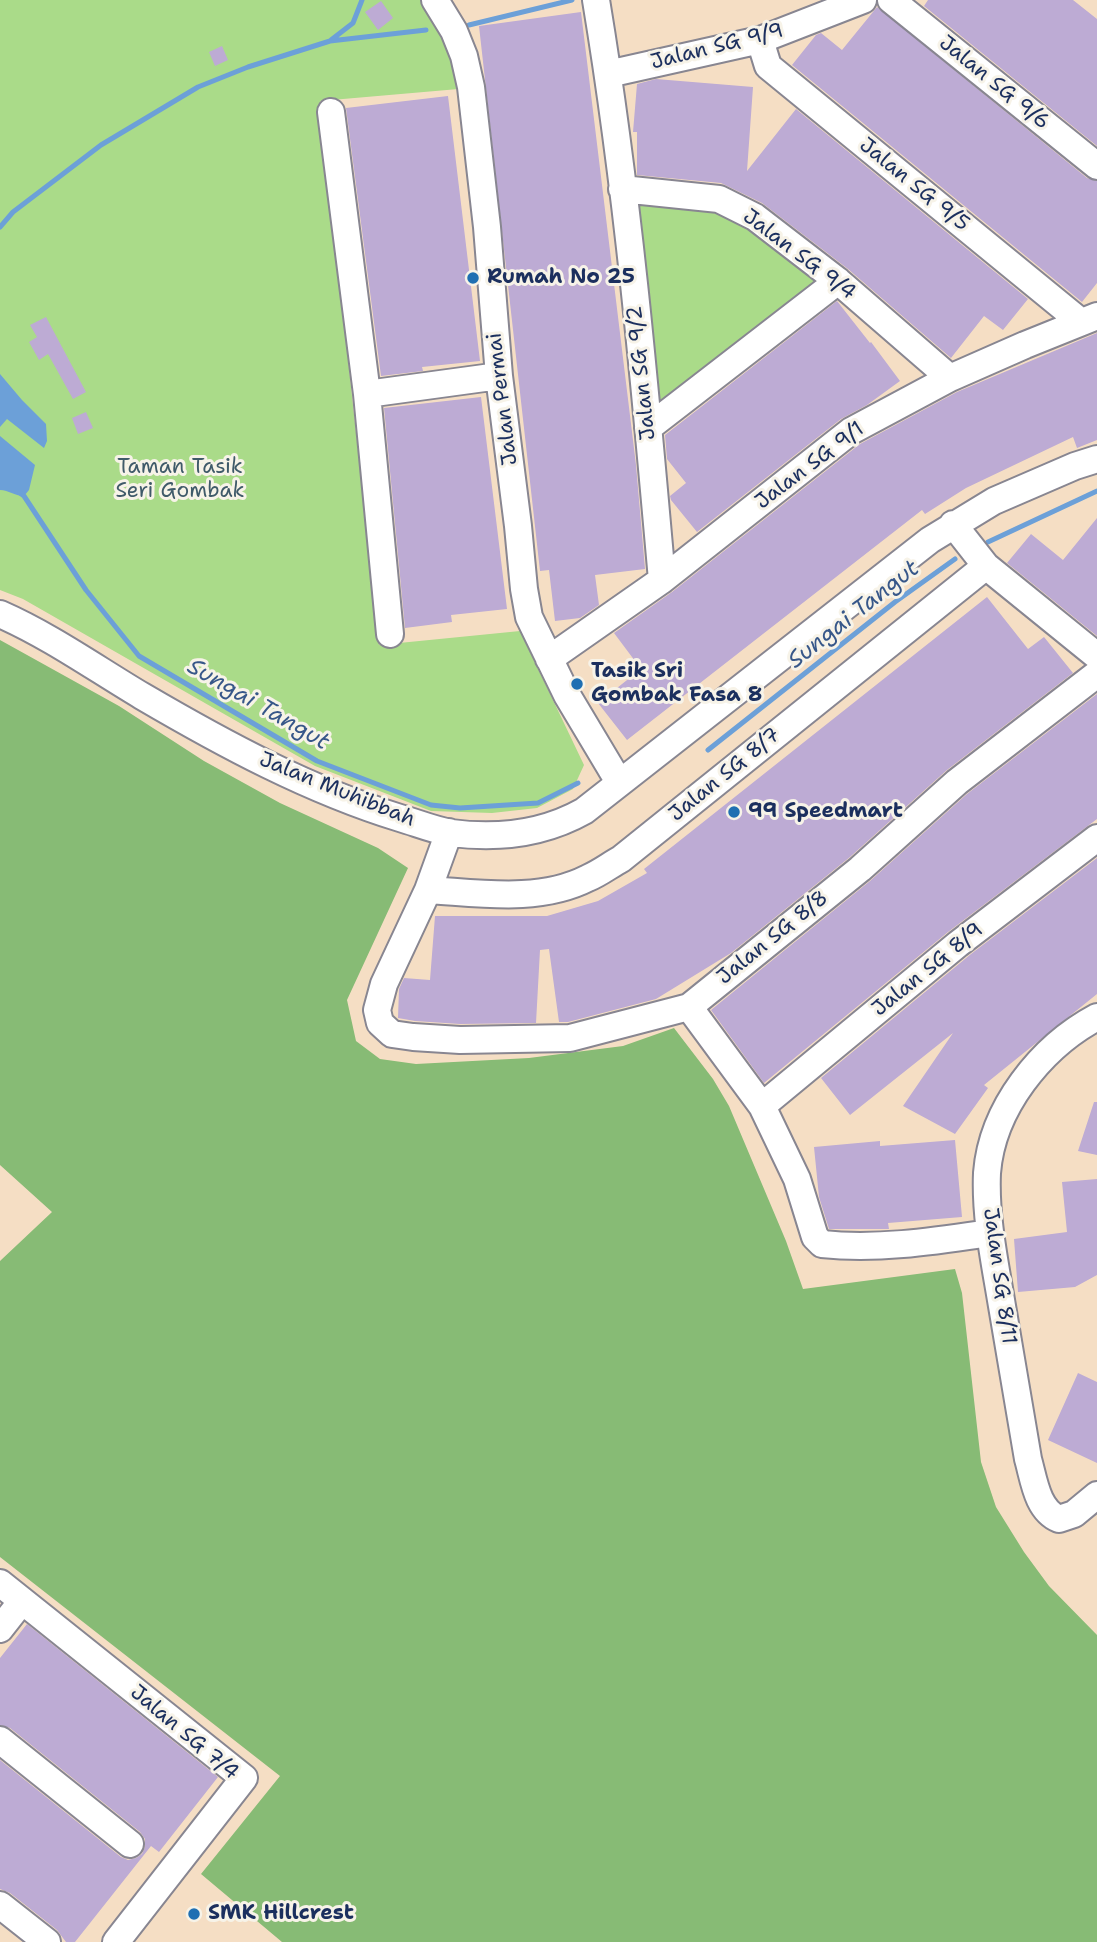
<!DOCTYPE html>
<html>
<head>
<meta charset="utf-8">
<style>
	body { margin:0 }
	canvas { display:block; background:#f5dec4 }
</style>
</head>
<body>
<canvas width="1097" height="1942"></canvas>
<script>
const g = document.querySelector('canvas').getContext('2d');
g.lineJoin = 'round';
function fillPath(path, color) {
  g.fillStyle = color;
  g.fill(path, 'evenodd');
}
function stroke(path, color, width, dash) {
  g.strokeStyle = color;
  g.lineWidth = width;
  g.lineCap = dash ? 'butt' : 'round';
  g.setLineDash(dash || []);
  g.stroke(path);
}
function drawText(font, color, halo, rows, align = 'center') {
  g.font = font + ' "Shantell Sans",sans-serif';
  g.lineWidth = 6;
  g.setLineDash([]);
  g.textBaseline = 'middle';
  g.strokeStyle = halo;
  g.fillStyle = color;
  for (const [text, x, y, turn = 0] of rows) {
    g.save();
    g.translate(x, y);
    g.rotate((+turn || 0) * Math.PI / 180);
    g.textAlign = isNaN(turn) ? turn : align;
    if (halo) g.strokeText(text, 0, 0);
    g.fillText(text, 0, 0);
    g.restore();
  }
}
fillPath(new Path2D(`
	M 0,0 L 433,0 L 470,88 L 320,101 L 379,645 L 520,631 L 584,765 L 573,789 L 537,808 L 492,813 L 431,811 L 315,766 L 23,599 L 0,590 Z
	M 631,199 L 714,208 L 772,242 L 820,282 L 654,406 Z`), '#aadb89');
fillPath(new Path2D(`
	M 0,640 L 119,706 L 204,761 L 280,803 L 378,848 L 408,868 L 347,1000 L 356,1041 L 380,1059 L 416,1064 L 529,1058 L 623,1046 L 674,1028 L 713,1079 L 729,1106 L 786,1241 L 803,1289 L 955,1269 L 962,1293 L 981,1462 L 996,1507 L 1024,1552 L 1049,1586 L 1097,1635 L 1097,1942 L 282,1942 L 201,1874 L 280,1776 L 0,1557 L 0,1261 L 52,1212 L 0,1165 Z`), '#87bb75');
fillPath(new Path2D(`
	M 0,374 L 22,400 L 46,424 L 47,441 L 44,448 L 7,419 L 0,427 Z
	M 0,436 L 35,465 L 29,490 L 24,496 C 14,496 9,490 0,490 Z`), '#6ca0d8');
stroke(new Path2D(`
	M 469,25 L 572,0
	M 331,40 L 353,23 L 362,0
	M 0,227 L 13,212 L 101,145 L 198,87 L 248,67 L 330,41 L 426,30
	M 20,493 L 24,496 L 86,590 L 139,656 L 317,761 L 431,805 L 460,808 L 538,803 L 578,783
	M 988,542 L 1097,491
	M 708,750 L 895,602 L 955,559`), '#6ca0d8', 5);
fillPath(new Path2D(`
	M 928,0 L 1073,0 L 1097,19 L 1097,146 L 924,6 Z
	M 381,1 L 393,18 L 378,30 L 365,12 Z
	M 877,7 L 1087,178 L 1097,181 L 1097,283 L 1082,302 L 792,65 L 816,35 L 821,33 L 842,50 Z
	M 581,12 L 636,465 L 645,569 L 595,575 L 599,605 L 580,618 L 555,621 L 549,570 L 540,571 L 479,26 Z
	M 222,46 L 228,60 L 215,66 L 209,52 Z
	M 656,79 L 753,87 L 747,171 L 796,109 L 1028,299 L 1003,330 L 984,316 L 951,358 L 848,269 L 762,203 L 721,183 L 637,175 L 637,132 L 633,132 L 637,84 Z
	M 448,96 L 480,361 L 422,367 L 423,371 L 381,376 L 346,108 Z
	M 837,301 L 870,343 L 871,342 L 900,381 L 867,405 L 841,419 L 697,532 L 671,500 L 670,496 L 686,483 L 667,459 L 665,435 Z
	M 46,317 L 86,392 L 73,399 L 48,354 L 39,360 L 29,342 L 37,337 L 30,325 Z
	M 1097,333 L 1097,440 L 1077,448 L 1073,437 L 966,488 L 925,514 L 922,510 L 627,740 L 598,703 L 641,669 L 614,633 L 672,592 L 860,444 L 957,392 Z
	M 481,397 L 507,609 L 451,615 L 452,622 L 405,628 L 384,408 Z
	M 86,412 L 93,428 L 78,434 L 72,418 Z
	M 1097,518 L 1097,636 L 1007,563 L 1031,534 L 1063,560 Z
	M 987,597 L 1028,649 L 1044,637 L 1073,673 L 947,770 L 850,857 L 731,953 L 656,999 L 568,1022 L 559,1022 L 549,949 L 540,950 L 536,1023 L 460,1024 L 415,1021 L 398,1018 L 399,989 L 404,978 L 430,980 L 435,916 L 547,916 L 598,901 L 647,873 L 644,869 Z
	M 1097,694 L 1097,819 L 948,932 L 764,1083 L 711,1010 L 870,881 L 967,794 Z
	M 1097,858 L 1097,994 L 984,1085 L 988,1088 L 955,1134 L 903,1106 L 953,1033 L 850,1115 L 821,1078 L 971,954 Z
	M 1094,1102 L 1097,1102 L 1097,1155 L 1078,1151 Z
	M 955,1140 L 962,1217 L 888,1223 L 889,1229 L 829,1229 L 819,1197 L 814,1147 L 880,1141 L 880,1146 Z
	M 1097,1179 L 1097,1275 L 1075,1287 L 1018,1292 L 1014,1239 L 1067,1232 L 1062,1182 Z
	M 1078,1373 L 1097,1382 L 1097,1463 L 1048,1440 Z
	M 27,1624 L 218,1777 L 159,1852 L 151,1846 L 75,1942 L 66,1942 L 57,1930 L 10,1893 L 0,1889 L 0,1760 L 121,1857 L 128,1860 L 136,1858 L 142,1854 L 145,1847 L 145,1839 L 140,1832 L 10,1728 L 0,1725 L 0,1658 Z`), '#bdabd4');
const minor = new Path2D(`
	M 435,0 L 454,31 L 464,56 L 471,87 L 487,227 L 499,376 L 518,526 L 524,589 L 529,617 L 567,695 L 619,782
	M 596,0 C 628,192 645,387 662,580
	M 891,0 L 1097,166
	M 760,40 L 768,66 L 1081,322
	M 608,74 L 760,40 L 863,0
	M 331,112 L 367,394 L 390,634
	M 622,189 L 719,199 L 755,217 L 838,281 L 950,378
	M 367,394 L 499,376
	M 648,428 L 838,281
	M 953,524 L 986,566 L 1097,656
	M 0,614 C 50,636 95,668 142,696 C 224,744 309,790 400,818 C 417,823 434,830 451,833 C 497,839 543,834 584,811 L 930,540 L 994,501 L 1075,466 L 1097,459
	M 549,659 L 662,580 L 851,431 L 950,378 L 1025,345 L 1097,316
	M 449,832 L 428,890 L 384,984 L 377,1010 L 380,1023 L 392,1034 L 413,1037 L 460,1040 L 570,1038 L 689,1007 L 860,869 L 957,782 L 1097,674
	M 428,890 C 480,893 539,903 588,878 C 600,873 610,865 621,859 L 986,566
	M 689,1007 L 762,1106 L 797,1179 L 815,1237 L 822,1244 C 878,1250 935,1241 990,1233
	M 1097,1017 C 1041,1047 992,1108 987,1173 C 985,1218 995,1263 1002,1306 C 1011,1357 1019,1408 1028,1459 C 1034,1480 1037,1510 1059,1519 L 1074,1514 L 1097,1495
	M 762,1106 L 958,944 L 1097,838
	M 0,1583 L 244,1778 L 116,1942
	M 0,1629 L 22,1601
	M 0,1740 L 130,1844
	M 0,1905 L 47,1942`);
stroke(minor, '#888691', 30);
stroke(minor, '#fff', 26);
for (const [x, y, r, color] of [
	[473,278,7,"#1f6fb2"],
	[577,684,7,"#1f6fb2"],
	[734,812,7,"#1f6fb2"],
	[194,1914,7,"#1f6fb2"]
]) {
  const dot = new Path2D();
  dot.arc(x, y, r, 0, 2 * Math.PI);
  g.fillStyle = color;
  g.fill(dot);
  stroke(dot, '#f7f3e8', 2.5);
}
drawText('21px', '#1b2f5e', '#f7f3e8', [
	["Jalan SG 9/9",717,47,-14],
	["Jalan SG 9/6",994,83,39],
	["Jalan SG 9/5",914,185,39],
	["Jalan SG 9/4",799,255,37],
	["Jalan SG 9/2",642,373,-96],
	["Jalan Permai",503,399,-97],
	["Jalan SG 9/1",810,466,-37],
	["Jalan SG 8/7",725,775,-39],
	["Jalan Muhibbah",337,790,22],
	["Jalan SG 8/8",773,938,-39],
	["Jalan SG 8/9",928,970,-39],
	["Jalan SG 8/11",999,1276,82],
	["Jalan SG 7/4",184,1733,40]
]);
drawText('bold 21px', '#1b2f5e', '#f7f3e8', [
	["Rumah No 25",487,278],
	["Tasik Sri",591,672],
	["Gombak Fasa 8",591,696],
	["99 Speedmart",748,812],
	["SMK Hillcrest",208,1914]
], 'left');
drawText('21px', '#3f5a69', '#f7f3e8', [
	["Taman Tasik",180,468],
	["Seri Gombak",180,492]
]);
drawText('italic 23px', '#375789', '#f7f3e8', [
	["Sungai Tangut",854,615,-38],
	["Sungai Tangut",258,705,30]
]);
</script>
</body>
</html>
